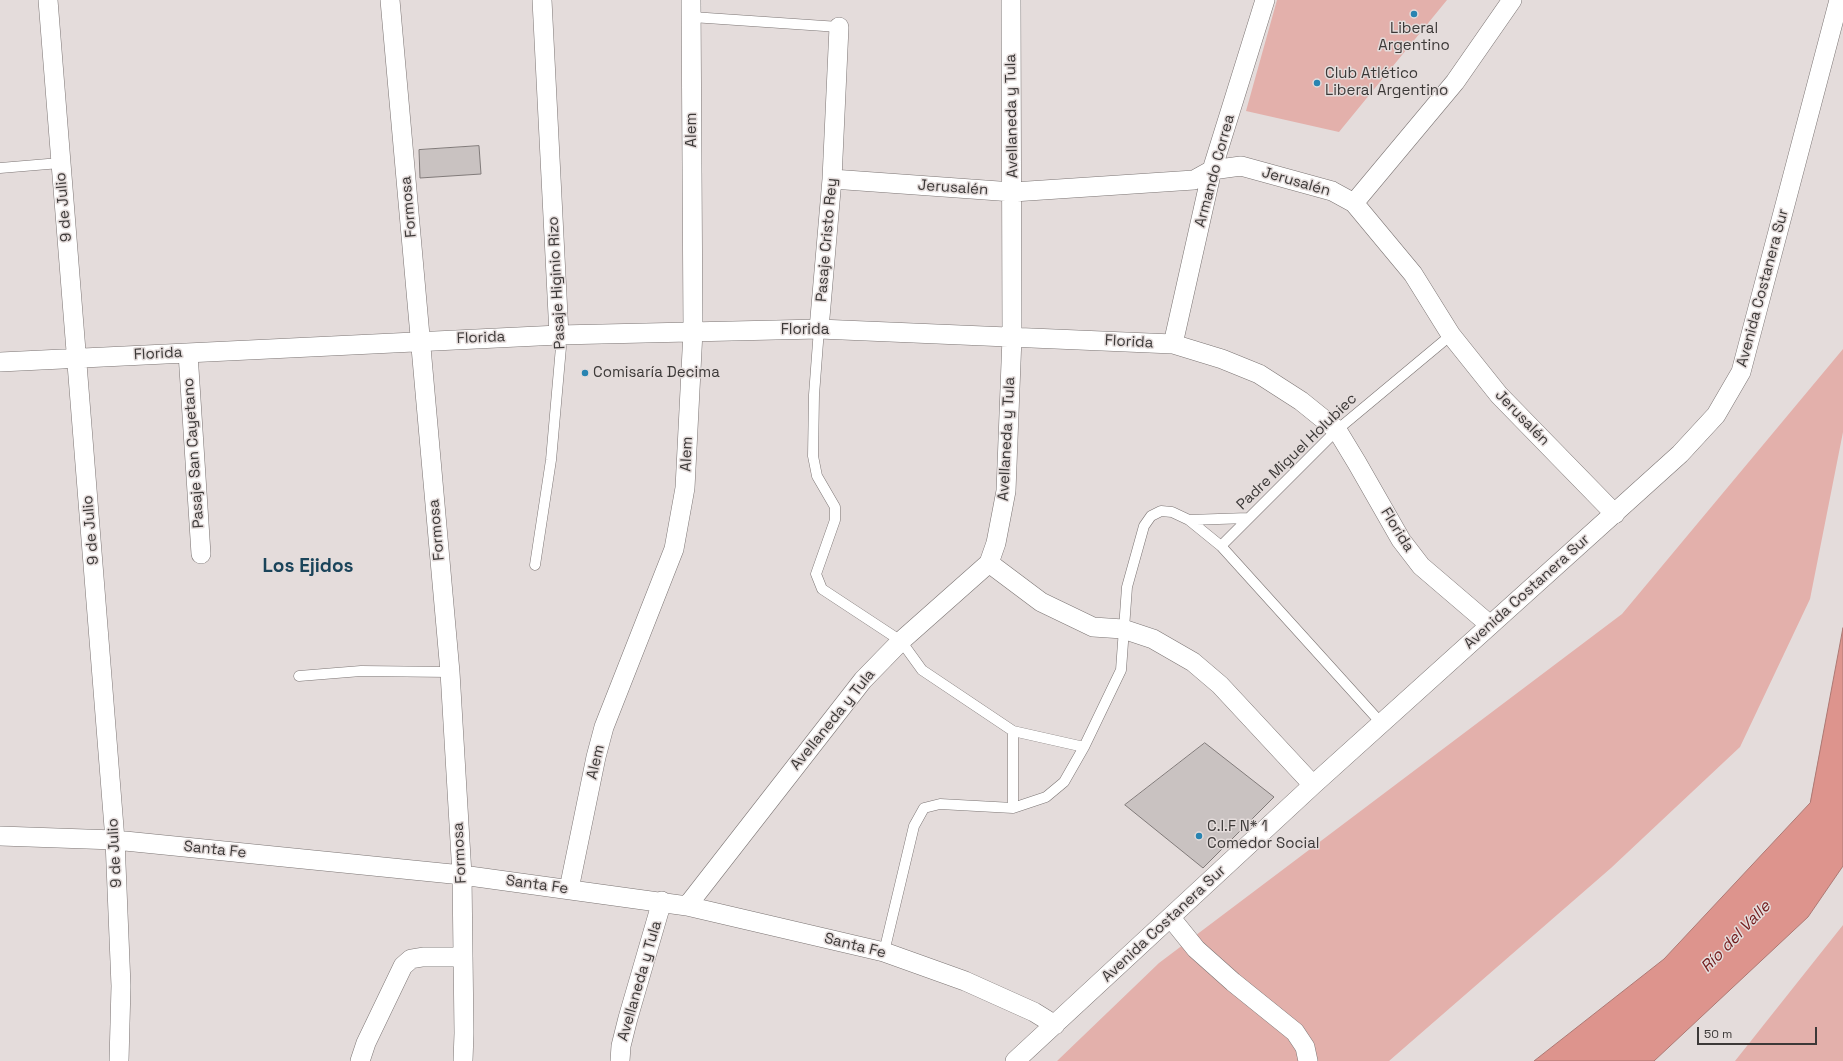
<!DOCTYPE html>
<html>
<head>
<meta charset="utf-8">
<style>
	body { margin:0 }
	#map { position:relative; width:1843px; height:1061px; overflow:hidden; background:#e4dcdb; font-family:"Space Grotesk",sans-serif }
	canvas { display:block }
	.scale { position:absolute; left:1697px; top:1027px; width:120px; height:18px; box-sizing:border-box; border:2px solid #3c3938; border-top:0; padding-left:5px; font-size:12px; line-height:14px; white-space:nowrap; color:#3c3938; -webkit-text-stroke:3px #e4dcdb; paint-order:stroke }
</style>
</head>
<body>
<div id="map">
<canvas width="1843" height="1061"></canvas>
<div class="scale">50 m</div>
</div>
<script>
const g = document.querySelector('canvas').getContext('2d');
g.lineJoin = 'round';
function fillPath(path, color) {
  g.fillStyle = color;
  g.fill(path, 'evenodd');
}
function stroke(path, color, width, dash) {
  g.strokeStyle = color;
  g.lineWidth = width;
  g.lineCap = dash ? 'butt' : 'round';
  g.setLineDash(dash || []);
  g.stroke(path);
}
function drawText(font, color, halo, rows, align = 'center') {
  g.font = font + ' "Space Grotesk",sans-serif';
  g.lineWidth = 3;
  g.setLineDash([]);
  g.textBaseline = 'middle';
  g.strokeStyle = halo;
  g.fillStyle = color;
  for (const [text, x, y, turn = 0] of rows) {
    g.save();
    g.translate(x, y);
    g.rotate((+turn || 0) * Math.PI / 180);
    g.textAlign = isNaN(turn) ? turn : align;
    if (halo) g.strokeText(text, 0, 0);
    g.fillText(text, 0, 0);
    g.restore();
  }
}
fillPath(new Path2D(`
	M 1277,0 L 1447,0 L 1339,132 L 1246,111 Z
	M 1843,349 L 1843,432 L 1810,599 L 1740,747 L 1611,868 L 1389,1061 L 1057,1061 L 1159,963 L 1622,614 Z
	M 1843,925 L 1843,1061 L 1735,1061 Z`), '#e3b0ab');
const water = new Path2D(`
	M 1843,628 L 1843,866 L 1808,917 L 1654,1061 L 1534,1061 L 1664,959 L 1810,803 Z`);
fillPath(water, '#dd948d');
stroke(water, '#ad7974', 1);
const building = new Path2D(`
	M 479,146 L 481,174 L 420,178 L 419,150 Z
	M 1205,743 L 1274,797 L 1203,868 L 1125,805 Z`);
fillPath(building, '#c9c2c1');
stroke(building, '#807a79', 1);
const lane = new Path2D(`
	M 692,17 L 839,27
	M 0,168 L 60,163
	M 819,329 L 814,395 L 813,456 L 817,476 L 835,507 L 835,520 L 816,574 L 822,589 L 901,641 L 922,670 L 1013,731 L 1084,747
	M 1189,520 L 1248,518
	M 1221,546 L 1337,430 L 1451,335
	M 535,565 L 551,460 L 561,347 L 559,335
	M 299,676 L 361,671 L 450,672
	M 1013,808 L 1013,731
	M 884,952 L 914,826 L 924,808 L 940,804 L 1013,808 L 1046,797 L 1064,782 L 1084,747 L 1121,670 L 1127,587 L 1144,526 L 1151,516 L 1161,511 L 1172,512 L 1189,520 L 1221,546 L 1382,724`);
const street = new Path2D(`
	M 48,0 L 115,840 L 121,986 L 119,1061
	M 390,0 L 450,672 L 462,875 L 464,1033 L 463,1061
	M 542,0 L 559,335
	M 832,179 L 1013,192 L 1194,180 L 1212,170 L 1241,166 L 1332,191 L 1354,203 L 1413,274 L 1451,335 L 1499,395 L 1615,514
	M 1354,203 L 1455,82 L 1512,0
	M 819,329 L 832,179 L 839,27
	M 1173,344 L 1212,170 L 1265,0
	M 188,353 L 201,554
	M 0,362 L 559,335 L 819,329 L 1173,344 L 1222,359 L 1259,374 L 1301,401 L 1337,430 L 1357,463 L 1401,540 L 1421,566 L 1490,625
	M 989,563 L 1041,602 L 1093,627 L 1123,629 L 1153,639 L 1193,662 L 1220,685 L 1313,785
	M 0,836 L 115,840 L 462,875 L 687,906 L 884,952 L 965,981 L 1034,1012 L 1055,1025
	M 569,889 L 596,757 L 604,727 L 674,549 L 685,488 L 693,331 L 691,0
	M 687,906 L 863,680 L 901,641 L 989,563 L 996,543 L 1006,491 L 1012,337 L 1011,0
	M 1171,918 L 1196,949 L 1233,982 L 1295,1032 L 1305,1047 L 1308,1061
	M 360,1061 L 366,1043 L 403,966 L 411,959 L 423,957 L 463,957
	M 620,1061 L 621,1046 L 628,1018 L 662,901
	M 1015,1061 L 1313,785 L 1680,454 L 1716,415 L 1741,372 L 1839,0`);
stroke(lane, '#7b7473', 11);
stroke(street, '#7b7473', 20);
stroke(lane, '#fff', 10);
stroke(street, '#fff', 19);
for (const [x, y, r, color] of [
	[1414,14,4,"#2884b1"],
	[1317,83,4,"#2884b1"],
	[585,373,4,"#2884b1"],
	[1199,836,4,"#2884b1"]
]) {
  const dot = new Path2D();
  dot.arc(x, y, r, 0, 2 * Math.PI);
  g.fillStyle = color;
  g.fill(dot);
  stroke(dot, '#e4dcdb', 1.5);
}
drawText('15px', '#3c3938', '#e4dcdb', [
	["Liberal",1414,29,"center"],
	["Argentino",1414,46,"center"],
	["Club Atlético",1325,74],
	["Liberal Argentino",1325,91],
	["Comisaría Decima",593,373],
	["C.I.F N* 1",1207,827],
	["Comedor Social",1207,844]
], 'left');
drawText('15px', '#3c3938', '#e4dcdb', [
	["Avellaneda y Tula",1012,116,-91],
	["Alem",692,130,-90],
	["Armando Correa",1215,171,-75],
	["Jerusalén",1296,182,16],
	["Jerusalén",953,188,4],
	["9 de Julio",64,207,-95],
	["Formosa",409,207,-95],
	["Pasaje Cristo Rey",827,240,-85],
	["Pasaje Higinio Rizo",557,283,-93],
	["Avenida Costanera Sur",1763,288,-75],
	["Florida",805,330],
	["Florida",481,338,-2],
	["Florida",1129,342,3],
	["Florida",158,354,-3],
	["Jerusalén",1522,418,46],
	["Avellaneda y Tula",1007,439,-87],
	["Padre Miguel Holubiec",1297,452,-44],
	["Pasaje San Cayetano",194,453,-94],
	["Alem",687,454,-87],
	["9 de Julio",91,530,-95],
	["Formosa",437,530,-95],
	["Florida",1397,530,58],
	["Avenida Costanera Sur",1527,592,-42],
	["Avellaneda y Tula",833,720,-51],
	["Alem",596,762,-77],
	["Santa Fe",215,850,6],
	["9 de Julio",115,853,-93],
	["Formosa",460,853,-93],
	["Santa Fe",537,885,8],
	["Avenida Costanera Sur",1164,924,-43],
	["Santa Fe",855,946,14],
	["Avellaneda y Tula",640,981,-74]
]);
drawText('italic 16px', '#711b1c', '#e4dcdb', [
	["Río del Valle",1736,937,-46]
]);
drawText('bold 19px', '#1a445a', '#e4dcdb', [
	["Los Ejidos",308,567]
]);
</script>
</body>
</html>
